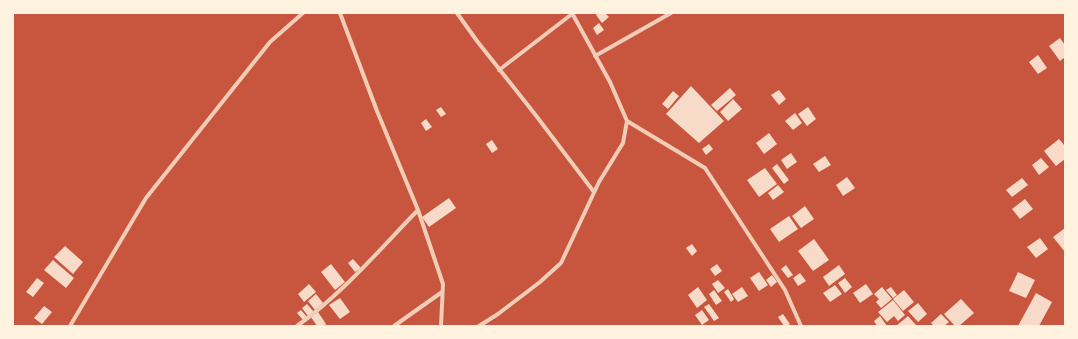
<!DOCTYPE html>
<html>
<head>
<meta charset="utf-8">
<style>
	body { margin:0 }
	#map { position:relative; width:1078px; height:339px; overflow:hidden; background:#c8553d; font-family:"Public Sans",sans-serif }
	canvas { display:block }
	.frame { position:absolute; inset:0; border:14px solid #fff3e0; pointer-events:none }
</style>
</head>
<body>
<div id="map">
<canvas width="1078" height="339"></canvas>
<div class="frame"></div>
</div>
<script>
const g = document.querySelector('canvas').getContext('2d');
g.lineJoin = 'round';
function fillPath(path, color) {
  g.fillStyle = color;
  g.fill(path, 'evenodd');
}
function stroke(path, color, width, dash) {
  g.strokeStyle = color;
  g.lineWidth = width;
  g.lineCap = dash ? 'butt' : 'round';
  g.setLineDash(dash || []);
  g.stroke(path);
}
fillPath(new Path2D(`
	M 598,13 L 605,13 L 609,17 L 602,23 L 596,15 Z
	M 599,23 L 604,30 L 597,35 L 593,28 Z
	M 1060,38 L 1065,45 L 1065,57 L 1060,61 L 1049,46 Z
	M 1038,55 L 1047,68 L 1038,74 L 1029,62 Z
	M 691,86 L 724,121 L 699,143 L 666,114 Z
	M 730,88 L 736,95 L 717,111 L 711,105 Z
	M 779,90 L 786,99 L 779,105 L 771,95 Z
	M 673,91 L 679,96 L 668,109 L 662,104 Z
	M 733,99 L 742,109 L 728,121 L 720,112 Z
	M 441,107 L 446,114 L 441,117 L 436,110 Z
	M 808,107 L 816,119 L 807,126 L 798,114 Z
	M 795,113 L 802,123 L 793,130 L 785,121 Z
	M 426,119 L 432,127 L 426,131 L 421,123 Z
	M 769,133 L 777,144 L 764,154 L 756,143 Z
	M 1059,139 L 1065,146 L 1065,159 L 1056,166 L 1044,151 Z
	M 492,140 L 498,149 L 492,153 L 486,144 Z
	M 709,144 L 713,149 L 706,155 L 702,149 Z
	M 791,153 L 797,162 L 787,169 L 781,160 Z
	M 825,156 L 831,165 L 819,172 L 813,164 Z
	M 1041,158 L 1049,167 L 1039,175 L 1032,165 Z
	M 777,164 L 789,180 L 784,184 L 772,168 Z
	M 765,168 L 777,184 L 759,197 L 747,180 Z
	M 847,177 L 855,188 L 843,196 L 836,185 Z
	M 1022,178 L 1028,185 L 1012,197 L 1006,190 Z
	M 778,185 L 784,192 L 773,200 L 768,193 Z
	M 449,198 L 456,208 L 429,227 L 422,217 Z
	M 1025,199 L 1033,209 L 1020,219 L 1012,209 Z
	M 805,206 L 814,219 L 801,228 L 792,216 Z
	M 789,216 L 798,229 L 779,242 L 770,229 Z
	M 1065,228 L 1065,252 L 1053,237 Z
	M 1040,238 L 1048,249 L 1036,258 L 1027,247 Z
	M 814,239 L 829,260 L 813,271 L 798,251 Z
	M 692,244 L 697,251 L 692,256 L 686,248 Z
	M 65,246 L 83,262 L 73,274 L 54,257 Z
	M 353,259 L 361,268 L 355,272 L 348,263 Z
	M 53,260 L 74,278 L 66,288 L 44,270 Z
	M 331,264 L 345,282 L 335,290 L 321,272 Z
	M 717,264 L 722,271 L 715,276 L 710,269 Z
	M 786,265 L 793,275 L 788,278 L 781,269 Z
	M 839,265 L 845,274 L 829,286 L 823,277 Z
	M 759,272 L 768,285 L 759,291 L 750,278 Z
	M 1018,272 L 1035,280 L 1026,298 L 1009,291 Z
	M 800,273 L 806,281 L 798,286 L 793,278 Z
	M 772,275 L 777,282 L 771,287 L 766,280 Z
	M 37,278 L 44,283 L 33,297 L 26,292 Z
	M 845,278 L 852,287 L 845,293 L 838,283 Z
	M 718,280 L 725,288 L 718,293 L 712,284 Z
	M 309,284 L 316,292 L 304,302 L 298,294 Z
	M 866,284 L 873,294 L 860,303 L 853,293 Z
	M 835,285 L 842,294 L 830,302 L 823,293 Z
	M 698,287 L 707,300 L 697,308 L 688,295 Z
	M 742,287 L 748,296 L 738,302 L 732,294 Z
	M 882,287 L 892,299 L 881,308 L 876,302 L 879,299 L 874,294 Z
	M 891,287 L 897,295 L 893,298 L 886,290 Z
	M 728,289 L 734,299 L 731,302 L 724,292 Z
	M 714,290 L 722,301 L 716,305 L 709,294 Z
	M 904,290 L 914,302 L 903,311 L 893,299 Z
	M 1036,293 L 1052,302 L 1039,326 L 1018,326 Z
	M 316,294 L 323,303 L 315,310 L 308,301 Z
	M 340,298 L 350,312 L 340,319 L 329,305 Z
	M 961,299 L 974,313 L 959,326 L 955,326 L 944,314 Z
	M 893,300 L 905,315 L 898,321 L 894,316 L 887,322 L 878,312 Z
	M 918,303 L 927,314 L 918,322 L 908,311 Z
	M 307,304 L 314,312 L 308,316 L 302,308 Z
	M 709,304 L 719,318 L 714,321 L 704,307 Z
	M 44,306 L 52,312 L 42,324 L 34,318 Z
	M 301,310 L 307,317 L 303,320 L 297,313 Z
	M 702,310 L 709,320 L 702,325 L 695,315 Z
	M 318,312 L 326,324 L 324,326 L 317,326 L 311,317 Z
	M 783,314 L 790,324 L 787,326 L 784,326 L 778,317 Z
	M 941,314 L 949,322 L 944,326 L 934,326 L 931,323 Z
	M 880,316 L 887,326 L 877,326 L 874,321 Z
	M 908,316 L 916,325 L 914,326 L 896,326 Z`), '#f7dbc8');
stroke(new Path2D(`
	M 340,13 L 377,111 L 418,210 L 443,284 L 441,326
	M 457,13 L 477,41 L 534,113 L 594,192
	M 572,13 L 610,82 L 627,121 L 705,168 L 785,290 L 801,326
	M 595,56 L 671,13
	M 499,70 L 572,14
	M 70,326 L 146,198 L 270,42 L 303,13
	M 297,326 C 343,293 379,250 418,210
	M 394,326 L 442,292
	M 479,326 L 498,314 L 540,282 L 561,263 L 599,182 L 623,143 L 627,121`), '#f1ccb7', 4);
</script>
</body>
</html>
